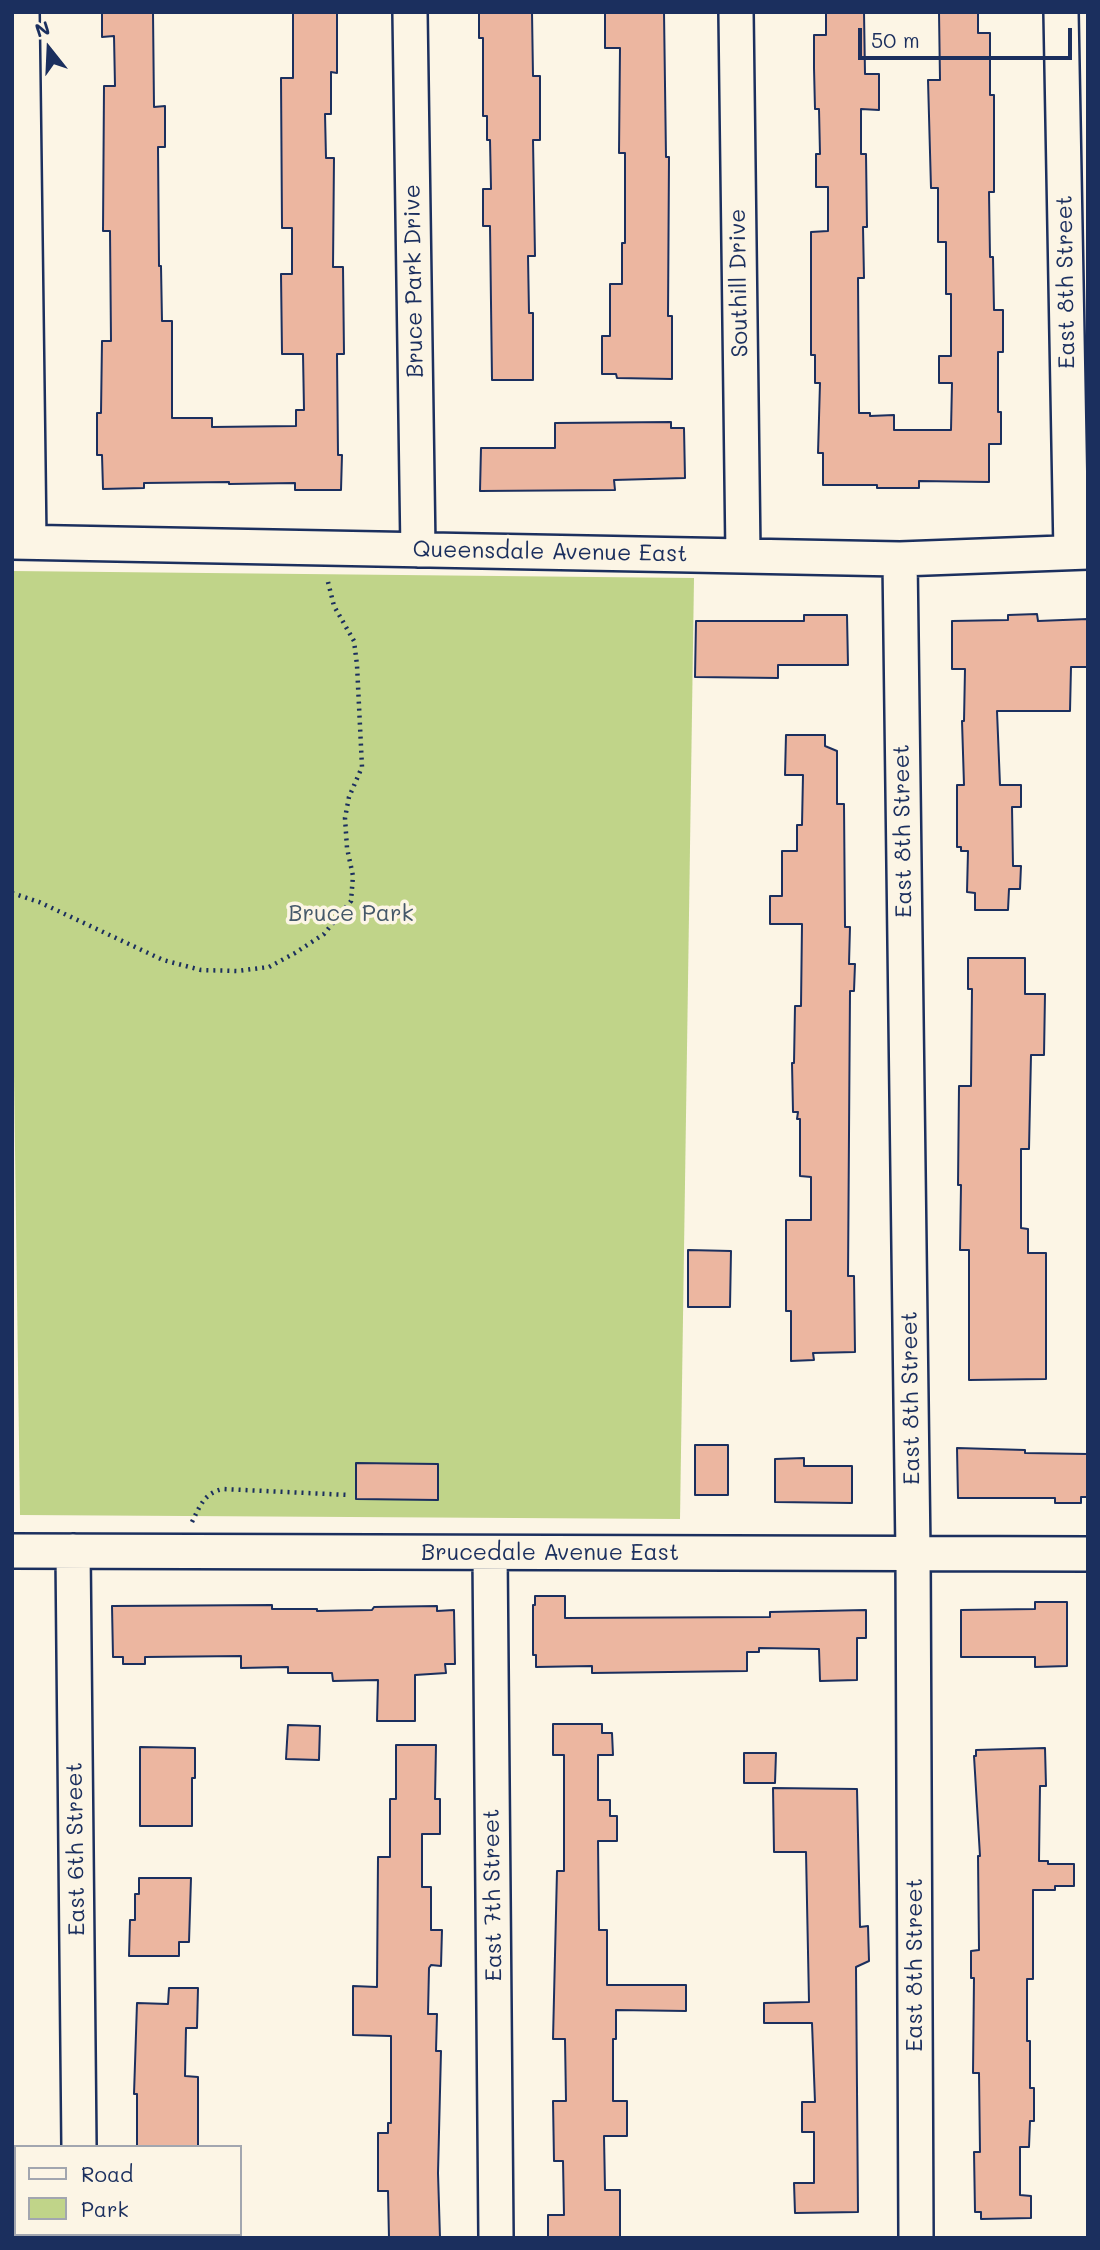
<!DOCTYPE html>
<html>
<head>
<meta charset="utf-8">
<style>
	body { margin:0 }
	#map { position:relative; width:1100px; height:2250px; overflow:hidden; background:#fcf5e5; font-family:Mali,sans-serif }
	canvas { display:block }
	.frame { position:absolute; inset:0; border:14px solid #1b2f5e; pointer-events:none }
	.legend { position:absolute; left:14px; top:2145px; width:228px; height:91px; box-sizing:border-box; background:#fcf5e5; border:2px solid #a2a6af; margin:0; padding:9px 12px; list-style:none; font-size:21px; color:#1b2f5e }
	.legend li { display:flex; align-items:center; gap:14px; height:35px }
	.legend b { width:35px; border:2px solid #a2a6af }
	.north { position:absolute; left:14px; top:14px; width:70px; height:70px; -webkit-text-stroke:5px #fcf5e5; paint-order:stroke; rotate:342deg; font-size:19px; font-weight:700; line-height:28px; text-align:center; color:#1b2f5e }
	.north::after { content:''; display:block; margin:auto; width:24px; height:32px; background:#1b2f5e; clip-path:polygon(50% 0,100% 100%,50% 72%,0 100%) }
	.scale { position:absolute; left:858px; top:28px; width:214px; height:32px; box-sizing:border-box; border:4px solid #1b2f5e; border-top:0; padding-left:9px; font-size:21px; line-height:24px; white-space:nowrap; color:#1b2f5e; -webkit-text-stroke:5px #fcf5e5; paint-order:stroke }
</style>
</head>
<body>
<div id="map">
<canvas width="1100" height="2250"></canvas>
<div class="frame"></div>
<ul class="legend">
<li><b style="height:9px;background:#fcf5e5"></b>Road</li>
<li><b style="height:19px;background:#c0d489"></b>Park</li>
</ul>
<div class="north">N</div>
<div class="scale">50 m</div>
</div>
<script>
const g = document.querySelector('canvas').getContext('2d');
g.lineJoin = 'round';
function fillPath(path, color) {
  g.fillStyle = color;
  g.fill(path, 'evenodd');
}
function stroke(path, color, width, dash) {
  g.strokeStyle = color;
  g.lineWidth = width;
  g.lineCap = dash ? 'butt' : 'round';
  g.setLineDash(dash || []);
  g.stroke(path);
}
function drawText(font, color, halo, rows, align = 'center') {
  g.font = font + ' Mali,sans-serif';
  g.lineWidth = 7;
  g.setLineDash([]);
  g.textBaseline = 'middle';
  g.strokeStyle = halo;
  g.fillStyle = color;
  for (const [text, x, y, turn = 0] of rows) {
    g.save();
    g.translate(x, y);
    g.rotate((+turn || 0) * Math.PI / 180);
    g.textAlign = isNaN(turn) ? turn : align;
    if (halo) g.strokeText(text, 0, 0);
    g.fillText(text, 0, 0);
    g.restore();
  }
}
fillPath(new Path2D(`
	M 12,571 L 694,578 L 680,1519 L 20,1515 L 12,929 Z`), '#c0d489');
const building = new Path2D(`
	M 102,12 L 153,12 L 154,107 L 165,106 L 165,147 L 158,147 L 159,266 L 161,266 L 162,321 L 172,321 L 172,418 L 212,418 L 212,427 L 296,426 L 296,410 L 304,410 L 303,354 L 282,354 L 281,274 L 292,274 L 292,228 L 282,228 L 281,78 L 293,78 L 293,12 L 337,12 L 337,73 L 331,72 L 331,114 L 325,114 L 326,158 L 334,158 L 333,267 L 343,267 L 344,354 L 337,354 L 338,455 L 342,455 L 341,490 L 295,490 L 295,483 L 229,484 L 229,482 L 144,483 L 144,488 L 103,489 L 102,455 L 97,455 L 97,413 L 101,413 L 102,341 L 111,341 L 110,231 L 103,231 L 104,86 L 115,86 L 114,36 L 102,37 Z
	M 479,12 L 532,12 L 533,76 L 540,76 L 540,140 L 533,140 L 535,256 L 528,256 L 529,313 L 533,313 L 533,380 L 492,380 L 490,226 L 483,226 L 483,189 L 491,189 L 490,140 L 487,140 L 487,116 L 483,116 L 483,38 L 479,38 Z
	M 605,12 L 664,12 L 666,157 L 669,157 L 668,316 L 672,316 L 672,379 L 617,378 L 616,374 L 602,374 L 602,336 L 610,336 L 610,284 L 622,284 L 622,243 L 625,243 L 625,153 L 619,153 L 620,48 L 605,48 Z
	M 826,12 L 864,12 L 865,74 L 879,74 L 879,110 L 861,109 L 861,154 L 866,154 L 867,227 L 863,227 L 864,278 L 858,278 L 859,413 L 870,413 L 870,416 L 894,415 L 894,430 L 951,430 L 952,383 L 939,383 L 939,356 L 951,356 L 951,294 L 946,294 L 946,242 L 938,242 L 938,188 L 931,188 L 928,80 L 940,80 L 939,12 L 978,12 L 978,33 L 990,33 L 990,95 L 994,95 L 994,192 L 989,192 L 990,257 L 993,257 L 994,310 L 1003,310 L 1003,352 L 998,352 L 998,412 L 1001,412 L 1001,444 L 989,444 L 989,482 L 919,481 L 919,488 L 877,488 L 877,485 L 823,485 L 823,453 L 818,453 L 820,383 L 815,383 L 815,355 L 811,355 L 811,232 L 828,231 L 828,187 L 816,187 L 816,154 L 820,154 L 819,109 L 815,109 L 814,68 L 814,35 L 826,35 Z
	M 671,422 L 671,428 L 684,428 L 685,478 L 614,480 L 615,490 L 480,491 L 481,448 L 555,448 L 555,423 Z
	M 1037,614 L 1038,621 L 1088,619 L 1088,667 L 1071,667 L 1070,711 L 997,711 L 1000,785 L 1021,785 L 1021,807 L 1012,807 L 1013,866 L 1021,866 L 1020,889 L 1009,889 L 1008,910 L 975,910 L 975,893 L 967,892 L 968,851 L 961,851 L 961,847 L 957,847 L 957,785 L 964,785 L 962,721 L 964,721 L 965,669 L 952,669 L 952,621 L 1008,620 L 1008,615 Z
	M 804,615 L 847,615 L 848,665 L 778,665 L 778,678 L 695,677 L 696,621 L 804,621 Z
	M 786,735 L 825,735 L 825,746 L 837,751 L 837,804 L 844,804 L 845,927 L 850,927 L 849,964 L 855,964 L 854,991 L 850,991 L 848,1276 L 854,1276 L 855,1352 L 813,1353 L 814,1360 L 791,1361 L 791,1311 L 786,1311 L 786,1220 L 811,1220 L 811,1177 L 800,1176 L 800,1119 L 797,1119 L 798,1112 L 793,1112 L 792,1063 L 794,1063 L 795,1006 L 801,1006 L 802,924 L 770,924 L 770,896 L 782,896 L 782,851 L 797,851 L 797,825 L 802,825 L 803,775 L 785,775 Z
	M 968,958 L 1025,958 L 1025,994 L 1045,994 L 1044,1055 L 1031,1055 L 1029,1149 L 1021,1149 L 1021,1228 L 1028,1229 L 1028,1253 L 1046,1253 L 1046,1379 L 969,1380 L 969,1250 L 960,1250 L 961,1185 L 958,1185 L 959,1086 L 971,1086 L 972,989 L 968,989 Z
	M 688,1250 L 731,1251 L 730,1307 L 688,1307 Z
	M 695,1445 L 728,1445 L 728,1495 L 695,1495 Z
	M 957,1448 L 1025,1450 L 1025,1453 L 1088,1454 L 1088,1497 L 1081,1497 L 1081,1503 L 1055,1503 L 1055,1498 L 958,1498 Z
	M 804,1458 L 804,1466 L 852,1466 L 852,1503 L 775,1502 L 775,1459 Z
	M 356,1463 L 438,1464 L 438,1500 L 356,1499 Z
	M 535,1596 L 565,1596 L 565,1618 L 770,1617 L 770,1612 L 866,1610 L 866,1638 L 857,1638 L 857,1680 L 820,1681 L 819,1649 L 759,1648 L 759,1652 L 747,1652 L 747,1671 L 592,1673 L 592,1666 L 536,1667 L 536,1655 L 533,1655 L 533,1605 L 535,1605 Z
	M 1035,1602 L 1067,1602 L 1067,1666 L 1035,1667 L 1035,1657 L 961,1657 L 961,1610 L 1035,1609 Z
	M 272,1605 L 272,1609 L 317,1609 L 317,1611 L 372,1610 L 374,1607 L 437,1606 L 437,1611 L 454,1610 L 455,1664 L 445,1664 L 446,1673 L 415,1675 L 415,1721 L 377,1721 L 378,1680 L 333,1681 L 332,1673 L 288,1673 L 288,1667 L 241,1668 L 241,1656 L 145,1657 L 145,1664 L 123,1664 L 123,1657 L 113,1657 L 112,1606 Z
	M 553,1724 L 602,1724 L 602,1733 L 612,1733 L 613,1755 L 598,1755 L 598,1800 L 610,1800 L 610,1816 L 617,1816 L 617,1841 L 598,1841 L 599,1930 L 607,1930 L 607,1985 L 686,1985 L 686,2011 L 616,2010 L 616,2039 L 613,2039 L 613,2101 L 627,2101 L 627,2136 L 604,2136 L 605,2190 L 620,2190 L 620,2238 L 548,2238 L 548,2215 L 564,2215 L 563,2161 L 554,2161 L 553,2101 L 566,2101 L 565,2039 L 553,2039 L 557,1871 L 564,1871 L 564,1755 L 553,1755 Z
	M 288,1725 L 320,1726 L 319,1760 L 286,1759 Z
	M 396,1745 L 436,1745 L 435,1799 L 440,1799 L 440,1834 L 422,1834 L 422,1887 L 431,1887 L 431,1930 L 442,1930 L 441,1966 L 431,1965 L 429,1968 L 428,2014 L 437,2014 L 436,2051 L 441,2051 L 438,2173 L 440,2238 L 389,2238 L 388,2191 L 378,2191 L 378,2133 L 388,2133 L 388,2123 L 391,2123 L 391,2036 L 353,2035 L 353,1986 L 377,1987 L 378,1857 L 390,1857 L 390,1799 L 396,1799 Z
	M 140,1747 L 195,1748 L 195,1778 L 192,1778 L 192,1826 L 140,1826 Z
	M 1045,1748 L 1046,1786 L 1040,1786 L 1039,1861 L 1048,1861 L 1048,1864 L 1074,1864 L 1074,1886 L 1055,1886 L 1055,1890 L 1033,1890 L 1033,1979 L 1027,1979 L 1027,2041 L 1030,2041 L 1030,2088 L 1034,2088 L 1034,2121 L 1030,2121 L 1029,2147 L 1020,2147 L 1020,2195 L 1031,2196 L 1031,2218 L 981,2219 L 981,2212 L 975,2212 L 974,2152 L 980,2152 L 979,2073 L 973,2073 L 974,1978 L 971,1978 L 971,1951 L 979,1950 L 978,1856 L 980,1856 L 974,1756 L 976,1756 L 976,1750 Z
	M 744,1753 L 776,1753 L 775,1783 L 744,1783 Z
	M 773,1788 L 857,1789 L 860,1927 L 868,1926 L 869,1961 L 856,1967 L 858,2212 L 795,2213 L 794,2183 L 814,2183 L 814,2132 L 802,2132 L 802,2102 L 815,2102 L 812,2023 L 764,2023 L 764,2003 L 809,2002 L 806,1852 L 774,1852 Z
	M 139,1878 L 191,1878 L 189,1942 L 179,1942 L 179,1956 L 129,1956 L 130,1920 L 135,1920 L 135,1894 L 139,1894 Z
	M 169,1988 L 198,1988 L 197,2028 L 186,2028 L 185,2076 L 198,2077 L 198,2147 L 137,2147 L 137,2094 L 134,2094 L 137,2003 L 168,2004 Z`);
fillPath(building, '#ecb6a0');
stroke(building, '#1b2f5e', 2);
const street = new Path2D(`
	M 22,12 L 29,542
	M 410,12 L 418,550
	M 736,12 L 743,554
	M 1061,12 L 1071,552
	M 12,542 L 900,559 L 1088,552
	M 900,559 L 913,1553 L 916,2238
	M 12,1551 L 1088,1554
	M 73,1551 L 79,2147
	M 490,1553 L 496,2238
	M 81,2234 L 81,2238`);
stroke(street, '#1b2f5e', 38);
stroke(new Path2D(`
	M 12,893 L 39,902 L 163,960 L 201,970 L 237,971 L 269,967 L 295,953 L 324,934 L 351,901 L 353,876 L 347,848 L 345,818 L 349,797 L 362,767 L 357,665 L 354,641 L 334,606 L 327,578
	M 192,1522 C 200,1506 204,1493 223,1489 L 349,1495`), '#1b2f5e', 4.5, [2, 5]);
stroke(street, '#fcf5e5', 33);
drawText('23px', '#1b2f5e', '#fcf5e5', [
	["Bruce Park Drive",414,281,-91],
	["East 8th Street",1066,282,-91],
	["Southill Drive",739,283,-91],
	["Queensdale Avenue East",550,552,1],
	["East 8th Street",903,831,-91],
	["East 8th Street",911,1398,-91],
	["Brucedale Avenue East",550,1553],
	["East 6th Street",76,1849,-91],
	["East 7th Street",493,1895,-91],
	["East 8th Street",915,1965,-90]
]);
drawText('23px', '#445869', '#fcf5e5', [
	["Bruce Park",351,914]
]);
</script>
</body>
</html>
